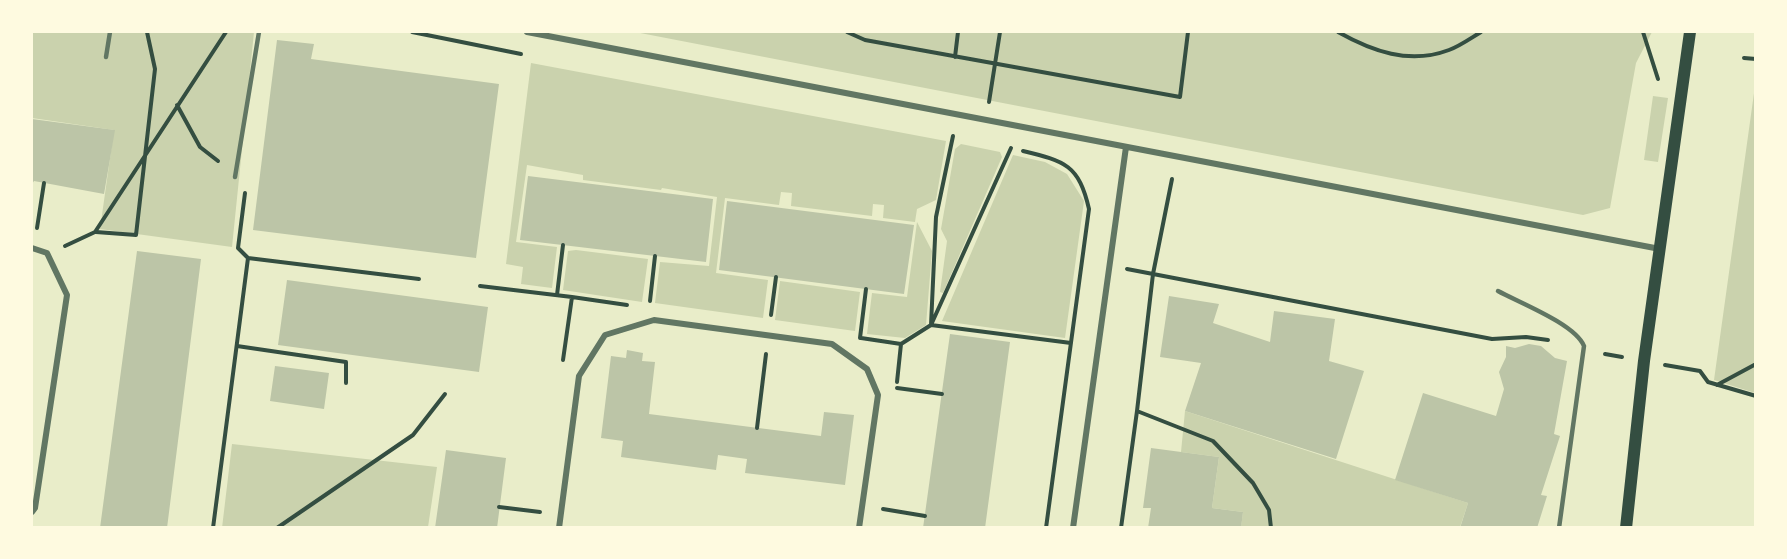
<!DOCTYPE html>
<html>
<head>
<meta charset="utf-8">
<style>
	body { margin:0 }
	#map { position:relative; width:1787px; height:559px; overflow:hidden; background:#e9edc9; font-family:"Source Serif 4",serif }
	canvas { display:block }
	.frame { position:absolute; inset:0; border:33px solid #fefae0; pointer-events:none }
</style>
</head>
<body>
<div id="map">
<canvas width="1787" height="559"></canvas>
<div class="frame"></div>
</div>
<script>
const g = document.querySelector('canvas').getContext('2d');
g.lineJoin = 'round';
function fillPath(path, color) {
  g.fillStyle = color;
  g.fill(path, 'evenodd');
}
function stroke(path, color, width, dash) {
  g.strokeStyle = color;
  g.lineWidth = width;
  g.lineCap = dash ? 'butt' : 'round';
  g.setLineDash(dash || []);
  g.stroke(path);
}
fillPath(new Path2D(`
	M 32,32 L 254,32 L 232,247 L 100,229 L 114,130 L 32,118 Z
	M 635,32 L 1652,32 L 1636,63 L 1610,208 L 1583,215 Z
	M 531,63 L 946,141 L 936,200 L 917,209 L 915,222 L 883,218 L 884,205 L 873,204 L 872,216 L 791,206 L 792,193 L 781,192 L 779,205 L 725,198 L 716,273 L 768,280 L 763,318 L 655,303 L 660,262 L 709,266 L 717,197 L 662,188 L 661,190 L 583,180 L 583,175 L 527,165 L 516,242 L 557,247 L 552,288 L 521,284 L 523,267 L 506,264 Z
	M 1755,86 L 1755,393 L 1714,380 Z
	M 1653,96 L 1668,98 L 1658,162 L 1644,160 Z
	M 961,144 L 1000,152 L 1002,157 L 943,293 L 940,292 L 947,241 L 941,229 L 955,149 Z
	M 1013,155 L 1045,162 L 1067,174 L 1084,201 L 1065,338 L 942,321 Z
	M 917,222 L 932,251 L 926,325 L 905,338 L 867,334 L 872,293 L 907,297 Z
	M 576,250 L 648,259 L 642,302 L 563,290 L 568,251 Z
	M 780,281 L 860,292 L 855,331 L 775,320 Z
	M 1185,411 L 1468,503 L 1460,527 L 1241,527 L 1243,512 L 1212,508 L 1219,457 L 1181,452 Z
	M 232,444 L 437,467 L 428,527 L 222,528 Z`), '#cad2ad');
fillPath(new Path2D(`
	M 277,40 L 314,44 L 311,59 L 499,84 L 476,258 L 253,230 Z
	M 32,119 L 115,130 L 104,194 L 34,181 L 32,184 Z
	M 528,176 L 713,199 L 706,262 L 520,240 Z
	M 727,201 L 914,225 L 904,294 L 719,270 Z
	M 137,251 L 201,259 L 167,528 L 100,528 Z
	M 287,280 L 488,307 L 479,372 L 278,345 Z
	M 1169,296 L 1219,304 L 1213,323 L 1270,342 L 1274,311 L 1335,319 L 1329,361 L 1364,371 L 1336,459 L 1185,411 L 1201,363 L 1160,357 Z
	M 950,334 L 1010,342 L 985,528 L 923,528 Z
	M 1529,344 L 1541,346 L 1555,358 L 1567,361 L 1554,434 L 1560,436 L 1541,495 L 1547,496 L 1537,528 L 1460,528 L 1468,503 L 1395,480 L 1423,393 L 1496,416 L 1504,389 L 1499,372 L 1506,357 L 1506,346 L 1515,348 Z
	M 627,350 L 643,353 L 642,361 L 655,362 L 649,414 L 821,436 L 824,412 L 854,415 L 845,485 L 745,473 L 747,459 L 718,455 L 716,470 L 621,457 L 623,441 L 601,438 L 611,356 L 626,358 Z
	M 275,366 L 329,373 L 324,409 L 270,401 Z
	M 1151,448 L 1219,457 L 1212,508 L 1243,512 L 1241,528 L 1148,528 L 1151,508 L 1143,508 Z
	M 446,450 L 506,458 L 497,528 L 435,528 Z`), '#bcc5a7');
stroke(new Path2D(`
	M 412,32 L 521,54
	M 847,32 L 865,40 L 1180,97 L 1188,32
	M 1338,32 C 1372,51 1409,65 1449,50 C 1460,46 1471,38 1481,32
	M 1643,32 L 1658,79
	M 955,57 L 958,32
	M 1744,58 L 1756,59
	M 989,102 L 1000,32
	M 177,105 L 200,147 L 218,161
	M 953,136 L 936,217 L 931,325 L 1071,343
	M 1023,151 C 1065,161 1079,165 1089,209 L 1046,528
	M 37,228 L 44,183
	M 96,232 L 136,235 L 155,69 L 147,32
	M 65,246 L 95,232 L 226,32
	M 248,258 L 419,279
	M 1127,269 L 1492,339 L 1526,337 L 1548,340
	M 480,286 L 572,297 L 563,360
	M 557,295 L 563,245
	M 572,297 L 627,305
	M 650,301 L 655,256
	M 771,315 L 776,277
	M 860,338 L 866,289
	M 861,338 L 901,344 L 897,382
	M 901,344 L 931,325 L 1011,148
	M 237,346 L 346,362 L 346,383
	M 1605,354 L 1622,357
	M 1665,365 L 1700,371 L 1708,382 L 1756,396
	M 1717,385 L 1756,364
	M 897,388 L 942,394
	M 1137,411 L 1153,274 L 1172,179
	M 757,428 L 766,354
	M 499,507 L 540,512
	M 883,509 L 925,516
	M 213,528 L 248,258 L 238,248 L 245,193
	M 277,528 L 413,435 L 445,394
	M 1121,528 L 1137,411 L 1213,441 L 1253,483 L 1269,510 L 1271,528`), '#344e41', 4);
stroke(new Path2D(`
	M 106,57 L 110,32
	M 235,177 L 259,32
	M 1498,291 C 1520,303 1575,324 1584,346 L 1559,528`), '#617663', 4.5);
stroke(new Path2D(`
	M 527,32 L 1660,249
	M 32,248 L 47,253 L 67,295 L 35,508 L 32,512
	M 559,528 L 579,376 L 605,335 L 654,320 L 832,344 L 867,369 L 878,395 L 859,528
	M 1073,528 L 1126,147`), '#617663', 6);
stroke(new Path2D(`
	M 1626,528 L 1644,361 L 1690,32`), '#344e41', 12);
</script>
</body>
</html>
